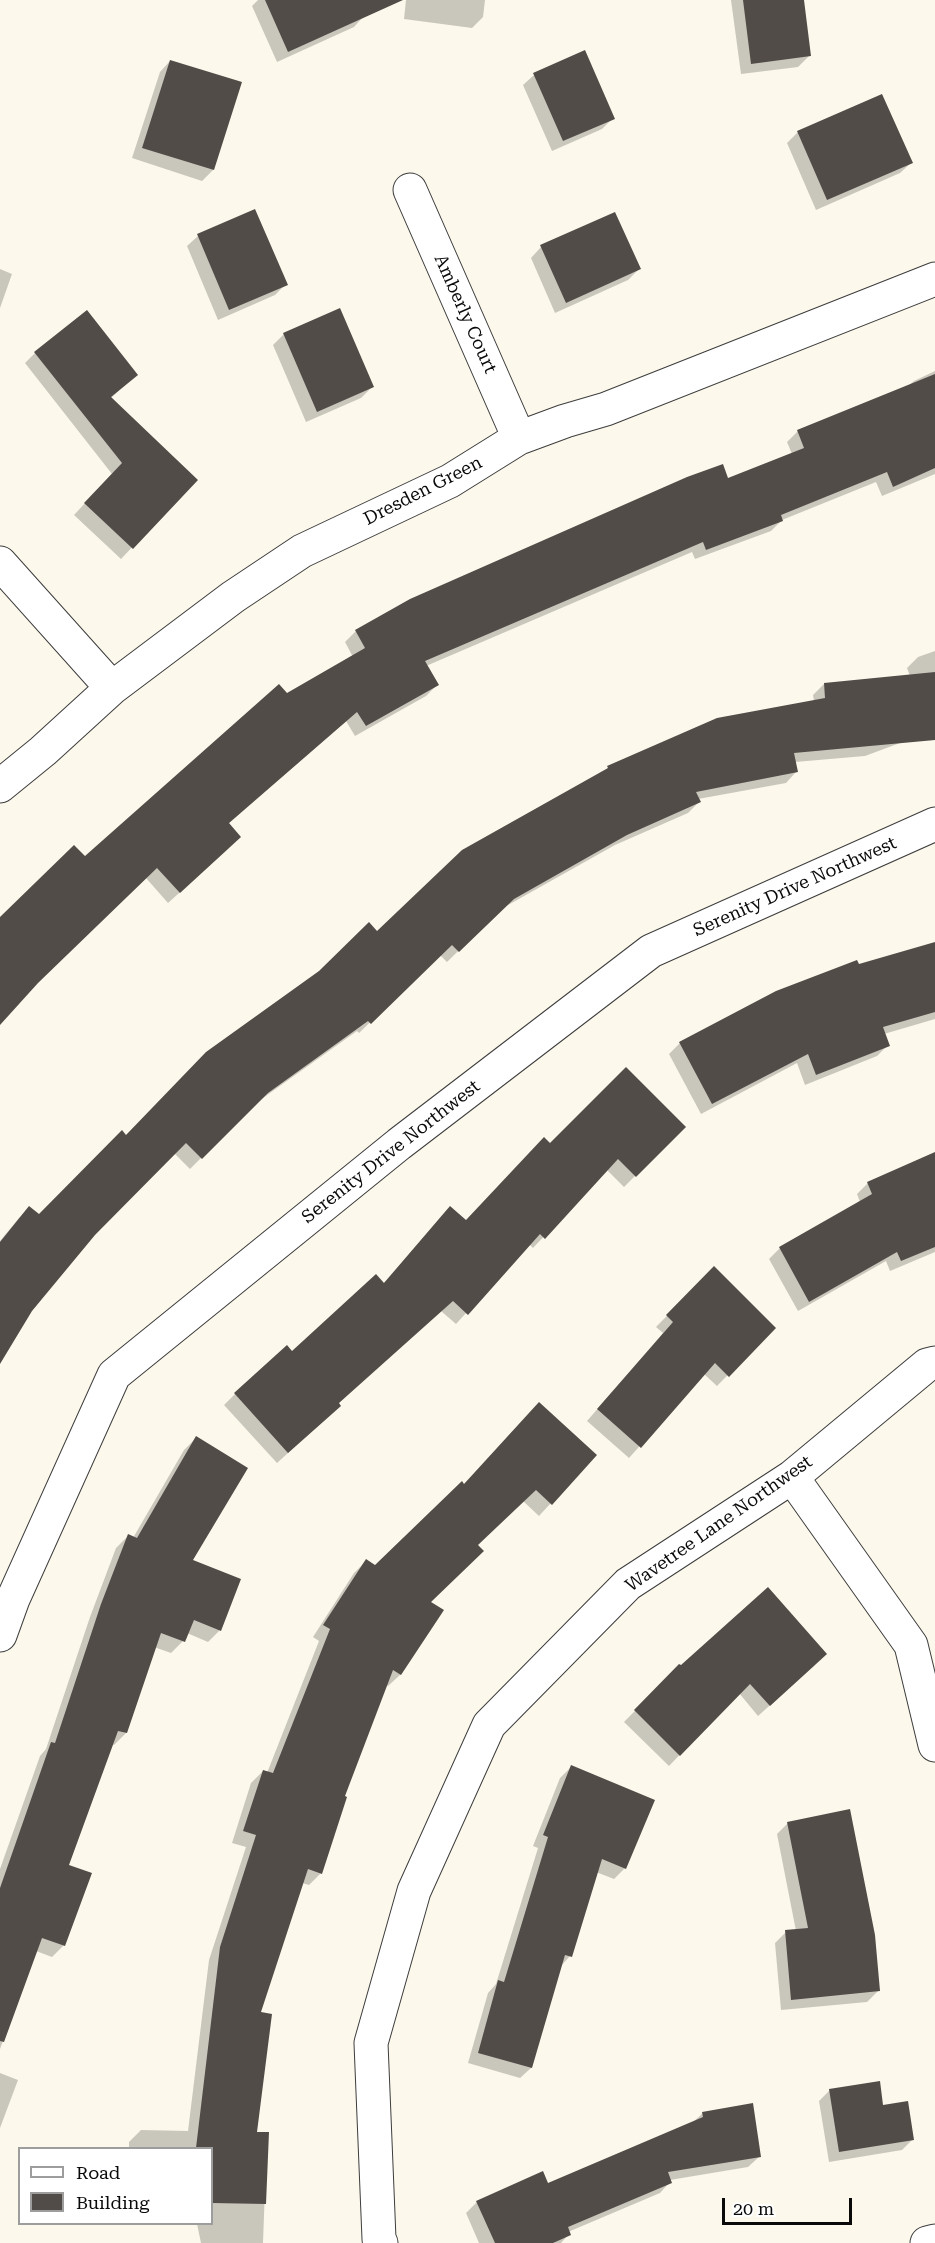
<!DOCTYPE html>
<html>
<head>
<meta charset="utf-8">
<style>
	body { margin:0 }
	#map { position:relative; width:935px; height:2243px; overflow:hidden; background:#fcf8eb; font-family:"Roboto Serif",serif }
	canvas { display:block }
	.legend { position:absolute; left:18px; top:2147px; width:195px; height:78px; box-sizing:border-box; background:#fff; border:2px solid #9d9d9d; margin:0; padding:8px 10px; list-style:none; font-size:18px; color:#0a0a0a }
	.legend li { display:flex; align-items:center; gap:12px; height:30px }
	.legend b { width:30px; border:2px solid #9d9d9d }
	.scale { position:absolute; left:722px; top:2198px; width:130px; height:27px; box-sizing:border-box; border:3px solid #0a0a0a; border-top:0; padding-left:8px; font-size:18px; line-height:21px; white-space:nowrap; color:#0a0a0a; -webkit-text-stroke:4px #fff; paint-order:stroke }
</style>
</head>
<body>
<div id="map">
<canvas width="935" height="2243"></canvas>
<ul class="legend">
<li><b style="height:8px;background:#fff"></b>Road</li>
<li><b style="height:16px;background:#514c48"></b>Building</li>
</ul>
<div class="scale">20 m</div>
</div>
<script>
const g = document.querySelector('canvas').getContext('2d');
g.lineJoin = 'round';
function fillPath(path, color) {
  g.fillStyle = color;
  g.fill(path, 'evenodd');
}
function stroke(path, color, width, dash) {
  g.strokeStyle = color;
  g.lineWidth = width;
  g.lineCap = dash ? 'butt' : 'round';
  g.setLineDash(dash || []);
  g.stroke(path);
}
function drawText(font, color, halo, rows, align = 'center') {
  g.font = font + ' "Roboto Serif",serif';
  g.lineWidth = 6;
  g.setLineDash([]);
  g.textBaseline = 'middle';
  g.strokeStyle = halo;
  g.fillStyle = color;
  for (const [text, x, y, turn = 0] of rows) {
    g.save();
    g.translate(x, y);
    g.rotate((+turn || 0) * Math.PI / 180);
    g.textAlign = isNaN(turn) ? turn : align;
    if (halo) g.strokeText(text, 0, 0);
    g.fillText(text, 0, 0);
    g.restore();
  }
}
fillPath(new Path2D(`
	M 258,0 L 357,0 L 364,16 L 354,27 L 277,62 L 252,6 Z
	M 406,0 L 485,0 L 483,17 L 472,28 L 404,19 Z
	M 731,0 L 802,0 L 809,56 L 798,67 L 741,74 Z
	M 584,52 L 613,118 L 602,129 L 552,151 L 523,85 L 534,75 Z
	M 170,61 L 240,83 L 213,170 L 202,181 L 132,158 L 160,72 Z
	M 798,132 L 911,163 L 900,173 L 816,210 L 787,143 Z
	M 254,211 L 286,284 L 275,295 L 218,320 L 187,246 L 198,236 Z
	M 541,247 L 639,269 L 628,280 L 555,313 L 531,258 Z
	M 0,269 L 12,274 L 0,308 Z
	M 284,334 L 372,387 L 361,398 L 306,422 L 273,345 Z
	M 35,353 L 136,375 L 111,398 L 196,480 L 121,559 L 74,515 L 112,474 L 25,363 Z
	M 935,371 L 935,474 L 882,496 L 876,482 L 782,520 L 771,531 L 695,559 L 692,552 L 426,666 L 437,685 L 426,696 L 355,736 L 346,721 L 228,824 L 229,848 L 168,903 L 146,878 L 34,986 L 0,1023 L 0,919 L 85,858 L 286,695 L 353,657 L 345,642 L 356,631 L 792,454 L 787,442 L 798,431 L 908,386 L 914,381 Z
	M 935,651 L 935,730 L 865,756 L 795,762 L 796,772 L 786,783 L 698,799 L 699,802 L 688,813 L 615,845 L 501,909 L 447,962 L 440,955 L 359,1033 L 357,1031 L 256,1103 L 190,1169 L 174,1153 L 94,1234 L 31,1310 L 0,1361 L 0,1241 L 19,1218 L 29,1208 L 39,1216 L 126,1136 L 377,933 L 608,768 L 814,701 L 813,695 L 824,684 L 910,676 L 907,668 L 918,657 Z
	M 935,944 L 935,1019 L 884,1034 L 888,1045 L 877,1056 L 805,1085 L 797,1063 L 701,1114 L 669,1054 L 680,1043 L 858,966 Z
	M 684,1127 L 624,1187 L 607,1170 L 533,1248 L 529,1244 L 456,1324 L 441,1311 L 337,1403 L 329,1416 L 277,1463 L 224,1405 L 235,1394 L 383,1284 L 450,1208 L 466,1222 L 550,1145 Z
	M 935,1167 L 935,1252 L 890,1271 L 886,1261 L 798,1311 L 769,1259 L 780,1248 L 860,1202 L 857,1194 L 868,1183 Z
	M 714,1268 L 774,1328 L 717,1386 L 704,1374 L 629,1458 L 587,1421 L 663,1333 L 656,1327 Z
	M 196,1438 L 191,1561 L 220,1630 L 208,1642 L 187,1633 L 183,1641 L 171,1653 L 154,1647 L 126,1733 L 114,1745 L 112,1744 L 67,1865 L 64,1945 L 52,1957 L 36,1951 L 0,2049 L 0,1869 L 40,1756 L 46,1749 L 90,1617 L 116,1548 L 128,1536 L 133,1538 L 184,1450 Z
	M 595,1455 L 539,1516 L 523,1501 L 476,1545 L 429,1603 L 442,1611 L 400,1675 L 388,1686 L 386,1685 L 343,1797 L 321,1873 L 309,1885 L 302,1883 L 259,2014 L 255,2133 L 267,2134 L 263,2243 L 201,2243 L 197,2224 L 212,2224 L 212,2148 L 129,2148 L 129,2142 L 141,2130 L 188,2131 L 209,1960 L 246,1847 L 232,1843 L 251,1783 L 263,1771 L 267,1773 L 319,1641 L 313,1637 L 354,1573 L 366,1561 L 375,1567 L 463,1485 Z
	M 815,1665 L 758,1716 L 739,1693 L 669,1766 L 624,1722 L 679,1666 Z
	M 571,1767 L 625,1868 L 614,1879 L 596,1872 L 570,1956 L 561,1966 L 531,2068 L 520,2078 L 468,2063 L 488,1993 L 496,1984 L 538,1848 L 533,1846 L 560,1778 Z
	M 788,1823 L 878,1991 L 867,2002 L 781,2010 L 775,1943 L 786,1932 L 796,1931 L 777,1834 Z
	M 0,2073 L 18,2080 L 0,2128 Z
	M 830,2090 L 881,2106 L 913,2139 L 902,2150 L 829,2162 L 819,2101 Z
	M 703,2113 L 759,2157 L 748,2167 L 670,2180 L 670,2182 L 660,2193 L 568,2232 L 569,2234 L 561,2243 L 479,2243 L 466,2213 L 477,2202 L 548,2185 L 692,2123 Z`), '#0003');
fillPath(new Path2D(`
	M 265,0 L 403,0 L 288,52 Z
	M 743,0 L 804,0 L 811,56 L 751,64 Z
	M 585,50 L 615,119 L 563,141 L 533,73 Z
	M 170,60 L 242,82 L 214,170 L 142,148 Z
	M 882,94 L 913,163 L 827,200 L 797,131 Z
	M 255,209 L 288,285 L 229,310 L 197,234 Z
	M 615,212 L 641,269 L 566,303 L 540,245 Z
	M 340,308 L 374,387 L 317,412 L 283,333 Z
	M 87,310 L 138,375 L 111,397 L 198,480 L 133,549 L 84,503 L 122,463 L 34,352 Z
	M 935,374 L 935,468 L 893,487 L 887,472 L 781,515 L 783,521 L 706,550 L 703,542 L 425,661 L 439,685 L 366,726 L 357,712 L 229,823 L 241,837 L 180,893 L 157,868 L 38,983 L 0,1025 L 0,917 L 74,845 L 85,856 L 279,684 L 287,693 L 365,648 L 355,630 L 410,599 L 687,477 L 723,464 L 728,478 L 804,448 L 797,430 Z
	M 935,672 L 935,740 L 794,753 L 798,772 L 696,792 L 701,802 L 627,835 L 514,899 L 459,952 L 452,945 L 371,1024 L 368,1021 L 268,1093 L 202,1159 L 186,1143 L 95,1235 L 32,1311 L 0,1364 L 0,1242 L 29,1206 L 39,1214 L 122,1130 L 126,1135 L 206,1052 L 319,971 L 369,922 L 377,931 L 462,850 L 608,768 L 607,766 L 717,718 L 825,698 L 824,683 Z
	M 935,942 L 935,1012 L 883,1027 L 890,1046 L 816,1075 L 808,1054 L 712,1104 L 679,1042 L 776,991 L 857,960 L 859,964 Z
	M 626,1067 L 686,1127 L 636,1177 L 618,1159 L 545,1239 L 540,1234 L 468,1315 L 453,1301 L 339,1403 L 341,1406 L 288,1453 L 234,1393 L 287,1345 L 292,1351 L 376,1274 L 384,1283 L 450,1206 L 466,1220 L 544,1137 L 550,1143 Z
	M 935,1152 L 935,1247 L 901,1261 L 897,1252 L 809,1302 L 779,1247 L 872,1194 L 867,1182 Z
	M 714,1266 L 776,1328 L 729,1377 L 715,1363 L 641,1448 L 597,1409 L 673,1322 L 666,1315 Z
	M 539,1402 L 597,1455 L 552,1505 L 536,1490 L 478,1545 L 484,1551 L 431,1602 L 444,1610 L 401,1675 L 393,1670 L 345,1796 L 347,1797 L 322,1874 L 308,1869 L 261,2012 L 272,2014 L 257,2132 L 269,2132 L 266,2204 L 212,2203 L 212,2148 L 196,2148 L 220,1947 L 256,1835 L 243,1831 L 263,1770 L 273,1773 L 330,1629 L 323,1625 L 366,1559 L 375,1565 L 462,1481 L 464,1484 Z
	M 196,1436 L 248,1468 L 193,1560 L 241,1579 L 221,1631 L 194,1620 L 185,1642 L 161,1633 L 127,1733 L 118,1731 L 69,1865 L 92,1873 L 65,1946 L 42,1938 L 4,2042 L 0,2041 L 0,1888 L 51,1742 L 55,1743 L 101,1604 L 128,1534 L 137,1538 Z
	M 768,1587 L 827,1654 L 770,1706 L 750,1684 L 680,1756 L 634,1710 L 679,1664 L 681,1665 Z
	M 571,1765 L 655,1800 L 626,1869 L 602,1859 L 572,1957 L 565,1955 L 532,2068 L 478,2053 L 498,1980 L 504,1982 L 548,1837 L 543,1835 Z
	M 850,1809 L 875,1935 L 880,1991 L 791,2000 L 785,1930 L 808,1928 L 787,1822 Z
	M 880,2081 L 883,2105 L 908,2101 L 914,2140 L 839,2152 L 829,2089 Z
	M 753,2103 L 761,2157 L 668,2172 L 672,2183 L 568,2227 L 571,2235 L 553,2243 L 495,2243 L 476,2201 L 543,2171 L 548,2183 L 703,2117 L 702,2112 Z`), '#514c48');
const street = new Path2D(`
	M 410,190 L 519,438
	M 0,563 L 112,688
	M 0,786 L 43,751 L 112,688 L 233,597 L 302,551 L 450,481 L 519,438 L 565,421 L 606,409 L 935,279
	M 792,1477 L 911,1645 L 935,1745
	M 0,1635 L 13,1599 L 114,1375 L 399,1144 L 651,951 L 935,824
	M 381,2243 L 379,2239 L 371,2043 L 414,1891 L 489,1725 L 628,1584 L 792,1477 L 927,1365 L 935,1363
	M 927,2243 L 935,2241`);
stroke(street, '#3d3d3d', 35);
stroke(street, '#fff', 33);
drawText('18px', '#0a0a0a', '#fff', [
	["Amberly Court",465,314,66],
	["Dresden Green",423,491,-27],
	["Serenity Drive Northwest",795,887,-24],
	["Serenity Drive Northwest",391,1152,-38],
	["Wavetree Lane Northwest",719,1524,-35]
]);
</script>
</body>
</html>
